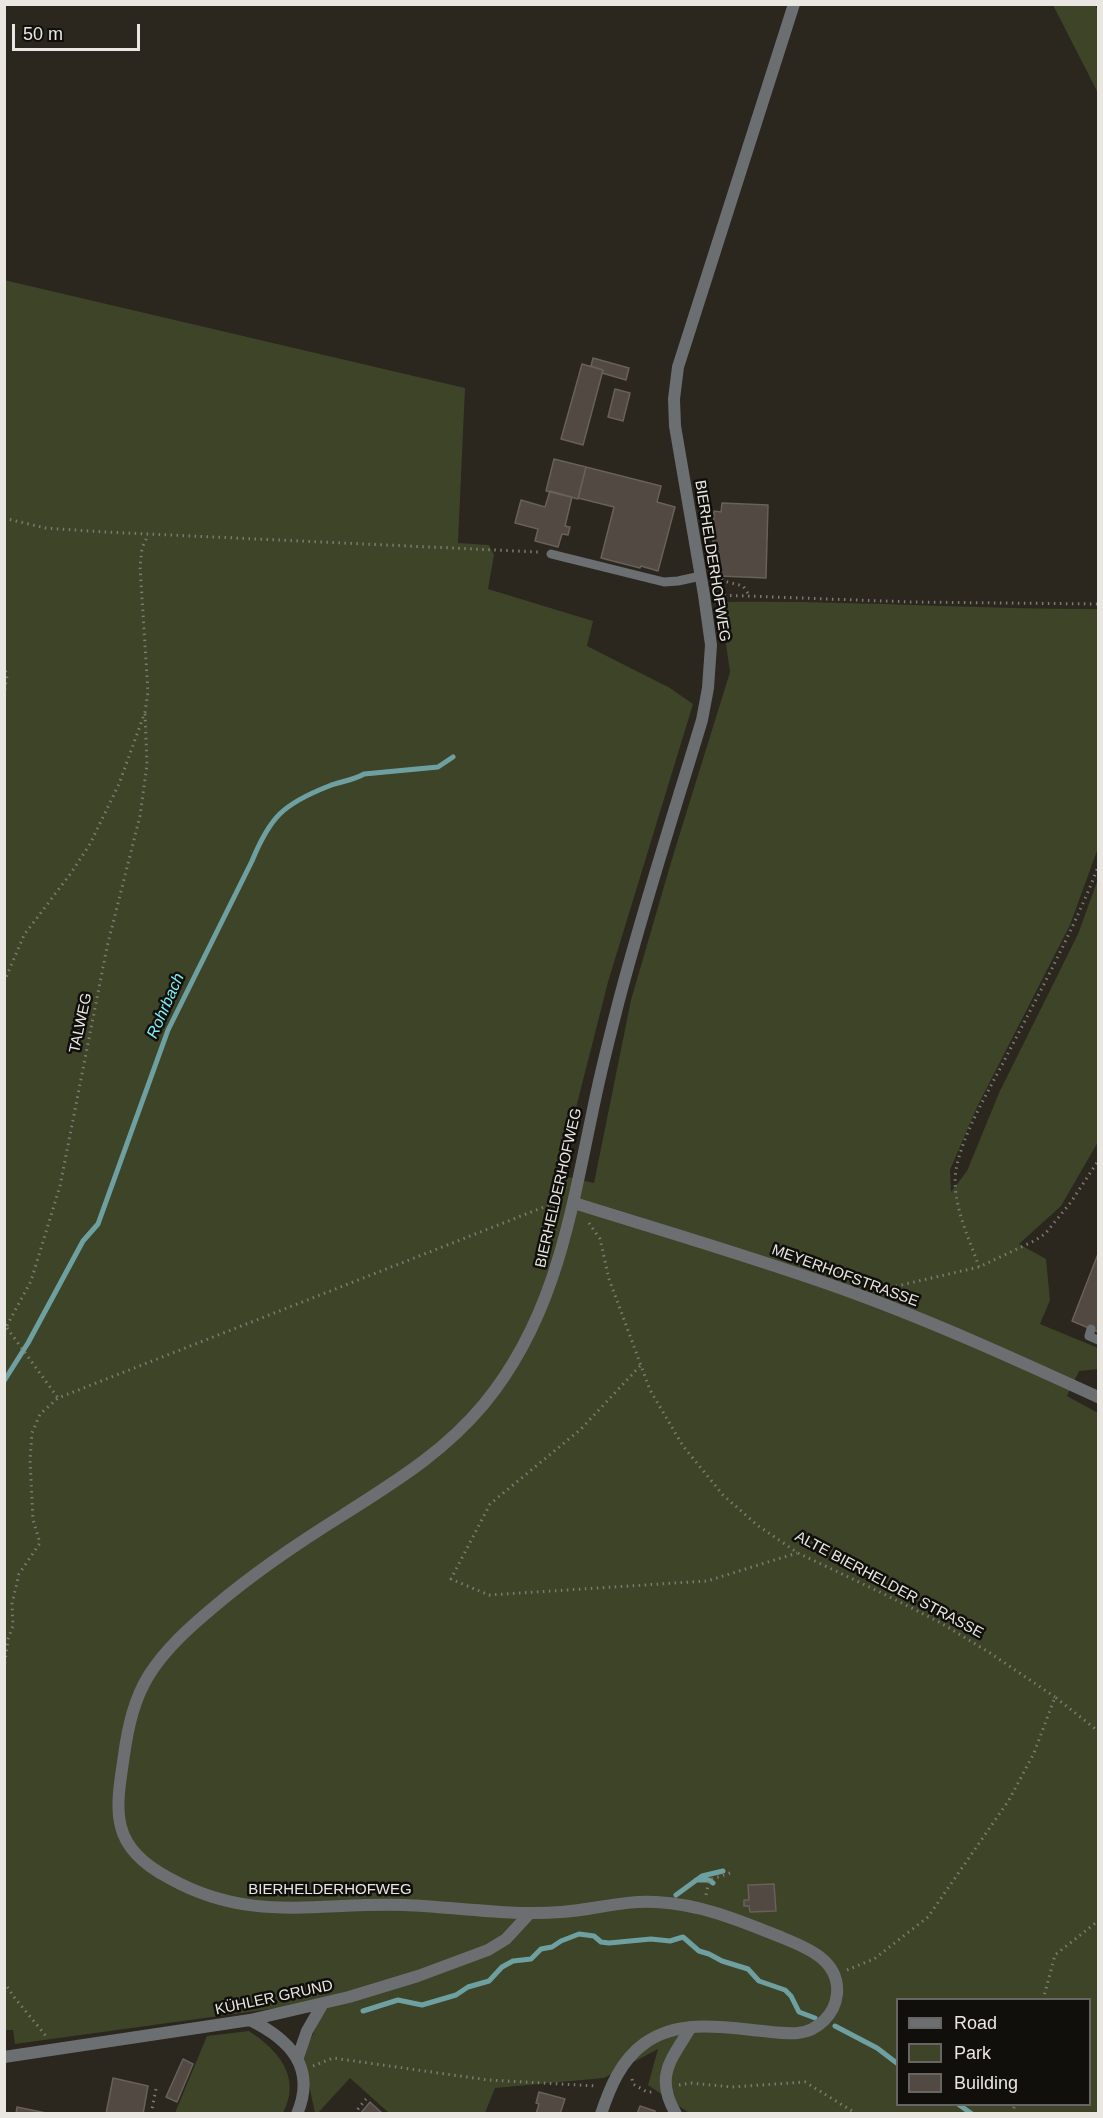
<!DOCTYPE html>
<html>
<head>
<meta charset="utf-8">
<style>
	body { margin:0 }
	#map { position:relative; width:1103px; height:2118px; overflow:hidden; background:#2b261e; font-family:Arial,sans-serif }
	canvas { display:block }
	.frame { position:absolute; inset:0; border:6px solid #eae7e2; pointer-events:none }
	.legend { position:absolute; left:896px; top:1998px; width:195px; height:108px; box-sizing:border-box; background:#110f0c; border:2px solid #686562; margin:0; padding:8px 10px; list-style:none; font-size:18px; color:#eae7e2 }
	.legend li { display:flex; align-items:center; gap:12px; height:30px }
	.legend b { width:30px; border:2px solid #686562 }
	.scale { position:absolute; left:12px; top:24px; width:128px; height:27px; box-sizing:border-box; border:3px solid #eae7e2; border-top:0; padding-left:8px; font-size:18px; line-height:21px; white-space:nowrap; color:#eae7e2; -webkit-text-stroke:4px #110f0c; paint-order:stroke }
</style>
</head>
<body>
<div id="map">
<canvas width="1103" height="2118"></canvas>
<div class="frame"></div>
<ul class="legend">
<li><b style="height:8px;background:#6b6f72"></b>Road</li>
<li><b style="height:16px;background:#3d4428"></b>Park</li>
<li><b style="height:16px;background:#514942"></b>Building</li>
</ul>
<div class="scale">50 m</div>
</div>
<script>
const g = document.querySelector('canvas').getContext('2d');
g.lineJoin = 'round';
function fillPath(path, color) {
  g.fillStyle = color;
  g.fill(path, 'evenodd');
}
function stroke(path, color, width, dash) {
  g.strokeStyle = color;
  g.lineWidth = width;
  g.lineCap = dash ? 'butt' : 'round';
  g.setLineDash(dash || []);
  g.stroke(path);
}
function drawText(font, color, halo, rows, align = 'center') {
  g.font = font + ' Arial,sans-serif';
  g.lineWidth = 5;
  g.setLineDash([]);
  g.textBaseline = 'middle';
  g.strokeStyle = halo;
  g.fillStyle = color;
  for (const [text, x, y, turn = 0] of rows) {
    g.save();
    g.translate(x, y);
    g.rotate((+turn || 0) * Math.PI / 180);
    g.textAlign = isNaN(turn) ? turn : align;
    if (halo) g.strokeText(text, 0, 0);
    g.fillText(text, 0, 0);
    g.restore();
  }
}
fillPath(new Path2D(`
	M 1053,5 L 1095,5 L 1098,10 L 1098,93 Z
	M 4,280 L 465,388 L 458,543 L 489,545 L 494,555 L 488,589 L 593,621 L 587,646 L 670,688 L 693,704 L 608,982 L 559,1175 L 594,1183 L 631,1000 L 672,859 L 730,672 L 720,602 C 846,600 972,609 1098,609 L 1098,848 L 1070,925 L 977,1107 L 950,1170 L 951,1192 L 967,1171 L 999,1093 L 1078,934 L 1098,879 L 1098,1142 L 1061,1206 L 1019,1244 L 1046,1259 L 1050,1300 L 1040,1324 L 1098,1348 L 1098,1369 L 1079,1371 L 1067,1396 L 1098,1413 L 1098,2113 L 689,2113 L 648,2085 L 658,2049 L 604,2078 L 495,2088 L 485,2113 L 389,2113 L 350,2078 L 318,2113 L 315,2113 L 303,2057 L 324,2009 L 285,2007 L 15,2044 L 13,2030 L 5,2030 ZM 898,2000 L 1090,2000 L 1090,2104 L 898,2104 Z
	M 249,2031 C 278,2050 302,2077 283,2113 L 175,2113 L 207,2036 Z`), '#3d4428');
stroke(new Path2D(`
	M 4,1381 L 28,1343 L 83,1241 L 98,1224 L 168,1030 L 252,861 C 270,817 283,804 329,786 C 341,781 352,781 364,774 L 438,767 L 453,757
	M 696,1880 L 709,1880 L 713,1883
	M 676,1895 L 702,1876 L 723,1871
	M 363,2011 L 398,2000 L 422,2005 L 456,1995 L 468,1987 L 489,1981 L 502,1967 L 513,1961 L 531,1959 L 541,1949 L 552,1947 L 561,1941 L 579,1934 L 594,1936 L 601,1942 L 609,1943 L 651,1939 L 670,1941 L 683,1937 L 699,1951 L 709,1954 L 722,1961 L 748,1969 L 759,1981 L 785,1990 L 791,1996 L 799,2012 L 815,2018
	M 835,2026 L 877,2048 L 898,2064
	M 958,2104 L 972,2114`), '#6ea0a2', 5);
const building = new Path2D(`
	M 593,358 L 629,368 L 626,380 L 602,373 L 603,370 L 591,366 Z
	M 582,364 L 603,370 L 583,445 L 561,439 Z
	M 615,389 L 630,393 L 623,421 L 608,417 Z
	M 554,459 L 586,467 L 578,499 L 546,491 Z
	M 586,467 L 661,486 L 657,502 L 675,507 L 658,571 L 641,566 L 640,568 L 601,558 L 614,507 L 578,498 Z
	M 550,491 L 572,497 L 565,526 L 570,527 L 568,535 L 562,534 L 558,547 L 535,541 L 538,529 L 515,523 L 521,500 L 545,507 Z
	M 722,503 L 768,505 L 766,578 L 719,576 L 719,568 L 712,568 L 714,511 L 721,512 Z
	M 1098,1254 L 1098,1332 L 1072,1321 Z
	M 774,1884 L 776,1911 L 750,1912 L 749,1906 L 744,1906 L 744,1900 L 749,1900 L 748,1885 Z
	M 183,2059 L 193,2064 L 177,2102 L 166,2097 Z
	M 113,2078 L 148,2086 L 143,2114 L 106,2114 Z
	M 539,2092 L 565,2099 L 560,2114 L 536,2114 L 539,2104 L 536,2103 Z
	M 370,2102 L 383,2114 L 360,2114 Z
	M 640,2106 L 655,2111 L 655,2114 L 637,2114 Z
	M 17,2107 L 51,2114 L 16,2114 Z`);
fillPath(building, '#514942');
stroke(building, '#686059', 1.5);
stroke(new Path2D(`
	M 4,518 L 45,528 L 105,532 L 538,552
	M 717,575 L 724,581 L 743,586 L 749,595
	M 718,595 L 911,602 L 1098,604
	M 4,665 L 7,676 L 4,695
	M 4,982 L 24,935 L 71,873 L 90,844 L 119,784 L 145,712 L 148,692 L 140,567 L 142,548 L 148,535
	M 589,1223 L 600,1239 L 609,1279 L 650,1390 L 683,1446 L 723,1495 L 757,1525 L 798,1553 L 884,1594 L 941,1623 L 990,1653 L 1055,1697
	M 979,1267 C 969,1238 951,1202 956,1170 C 962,1135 988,1092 1004,1061 C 1037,997 1072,934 1098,867
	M 884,1289 L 979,1267 L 1034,1241 L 1045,1234 L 1071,1202 L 1098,1161
	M 7,1328 L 58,1398
	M 4,1331 L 31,1281 L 60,1186 L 107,947 L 140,816 L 147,765 L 145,712
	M 640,1366 L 581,1429 L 490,1504 L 451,1579 L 489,1595 L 707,1581 L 797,1553
	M 4,1669 L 8,1639 L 13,1626 L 12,1604 L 19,1574 L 40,1543 L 33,1520 L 30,1460 L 32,1433 L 40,1414 L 58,1398 L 544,1207 L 560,1205
	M 706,1895 L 709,1880 L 733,1872
	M 847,1970 L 874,1959 L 928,1917 L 1009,1800 L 1034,1753 L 1055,1697 L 1098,1731
	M 4,1982 L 14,1997 L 46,2036
	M 1043,2000 L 1055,1955 L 1098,1921
	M 313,2066 L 333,2058 L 488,2080 L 597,2086
	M 632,2079 L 633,2084 L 647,2092 L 653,2092
	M 679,2085 L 690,2083 L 732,2087 L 805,2082 L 857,2114
	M 151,2114 L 156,2089
	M 354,2114 L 366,2099
	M 1012,2114 L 1015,2104`), '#7e7973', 3, [1.5, 4.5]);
stroke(new Path2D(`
	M 551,554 L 664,582 L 678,581 L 701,576
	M 1091,1329 L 1089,1336 L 1098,1340`), '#6b6f72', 9);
stroke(new Path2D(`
	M 574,1203 C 667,1232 760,1259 851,1292 C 936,1323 1017,1360 1098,1397
	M 250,2020 C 289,2039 317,2067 297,2114
	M 4,2057 L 250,2020 L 349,1997 L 418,1976 L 488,1950 L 506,1939 L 530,1913
	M 298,2057 L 307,2031 L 322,2005
	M 676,2114 C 654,2076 671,2060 691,2027`), '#6b6f72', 12);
stroke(new Path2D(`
	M 601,2114 C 610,2087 621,2060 645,2043 C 679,2019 723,2027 762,2031 C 773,2032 786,2034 798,2033 C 818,2031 835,2014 837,1994 C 840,1961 808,1948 783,1938 C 741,1921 701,1904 656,1902 C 624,1900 593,1910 561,1912 C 509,1916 456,1907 404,1905 C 317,1902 251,1924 169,1878 C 148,1867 127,1851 121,1827 C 115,1804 121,1778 124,1755 C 128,1727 134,1699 149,1675 C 166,1648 191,1626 215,1606 C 255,1572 298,1543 343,1515 C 396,1481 443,1453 484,1404 C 554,1319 570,1218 592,1114 C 599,1079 608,1043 617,1008 C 642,911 673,816 702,720 L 708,688 L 711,645 L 704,595 L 675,426 L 674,399 L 678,367 L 794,4`), '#6b6f72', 12);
drawText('15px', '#eae7e2', '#110f0c', [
	["BIERHELDERHOFWEG",712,561,81],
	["TALWEG",81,1023,-78],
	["BIERHELDERHOFWEG",559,1188,-77],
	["MEYERHOFSTRASSE",845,1276,20],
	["ALTE BIERHELDER STRASSE",889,1585,28],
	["BIERHELDERHOFWEG",330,1890],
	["KÜHLER GRUND",274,1998,-12]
]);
drawText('italic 16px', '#7feef5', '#110f0c', [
	["Rohrbach",166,1006,-66]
]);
</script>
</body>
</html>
